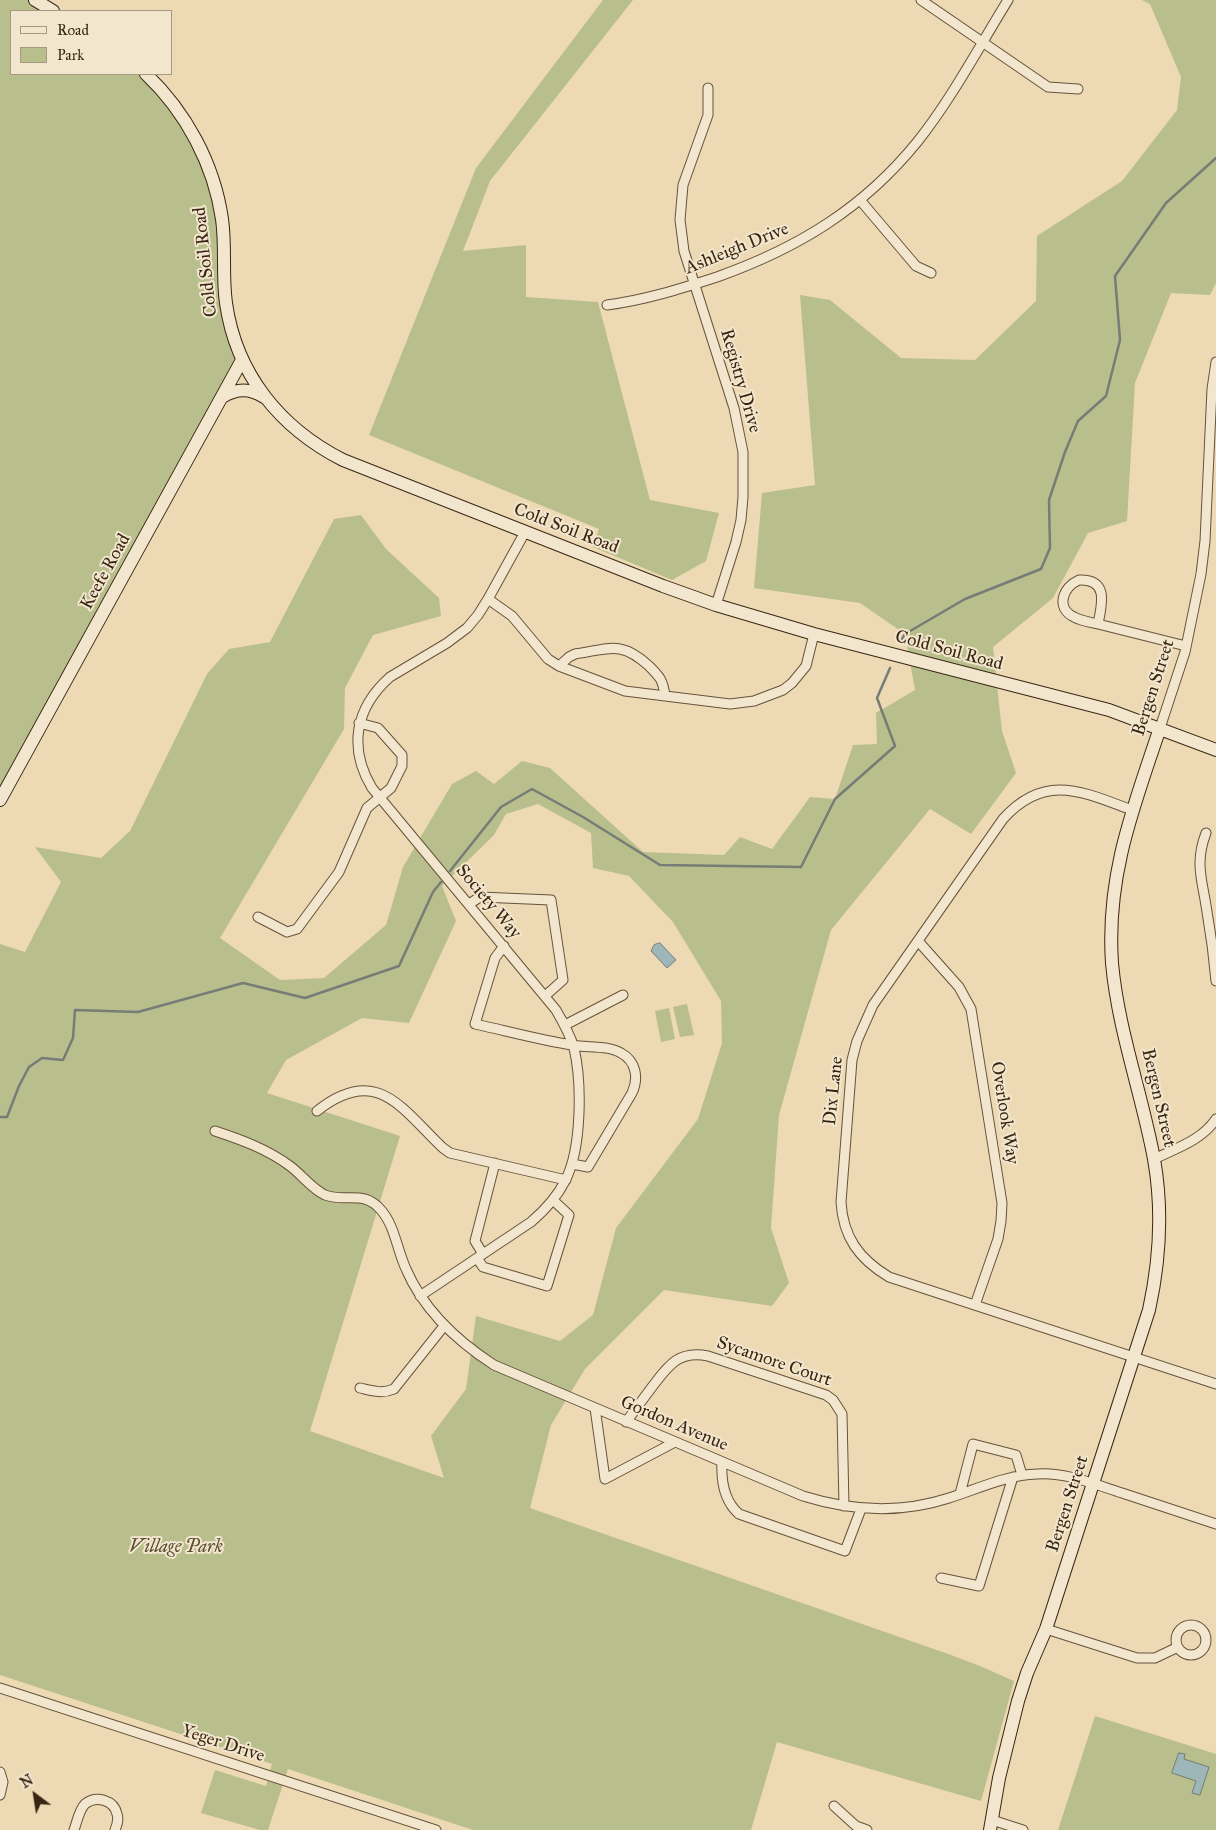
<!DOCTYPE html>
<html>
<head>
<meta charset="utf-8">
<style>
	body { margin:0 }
	#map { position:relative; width:1216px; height:1830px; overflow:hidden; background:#edd9b4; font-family:"IM FELL Great Primer",serif }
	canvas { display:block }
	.legend { position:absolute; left:10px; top:10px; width:162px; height:65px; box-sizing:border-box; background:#f3e6ce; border:1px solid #a99983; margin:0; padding:6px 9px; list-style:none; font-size:15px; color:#392612 }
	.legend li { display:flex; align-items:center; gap:10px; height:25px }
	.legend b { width:25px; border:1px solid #a99983 }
	.north { position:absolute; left:10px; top:1770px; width:50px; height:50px; -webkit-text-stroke:4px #f3e6ce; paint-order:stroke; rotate:329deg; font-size:14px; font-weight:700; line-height:20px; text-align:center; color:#392612 }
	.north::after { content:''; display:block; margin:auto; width:18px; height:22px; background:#392612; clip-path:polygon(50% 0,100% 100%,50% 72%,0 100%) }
</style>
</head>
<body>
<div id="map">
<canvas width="1216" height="1830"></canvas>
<ul class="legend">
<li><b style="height:6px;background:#f3e6ce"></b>Road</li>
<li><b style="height:14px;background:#b9bf8c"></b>Park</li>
</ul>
<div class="north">N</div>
</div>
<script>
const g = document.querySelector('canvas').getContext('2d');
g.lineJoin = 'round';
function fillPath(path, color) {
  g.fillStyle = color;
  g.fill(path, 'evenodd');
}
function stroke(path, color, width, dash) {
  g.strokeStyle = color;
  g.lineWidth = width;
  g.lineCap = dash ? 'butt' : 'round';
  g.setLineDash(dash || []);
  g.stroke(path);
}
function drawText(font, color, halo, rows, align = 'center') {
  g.font = font + ' "IM FELL Great Primer",serif';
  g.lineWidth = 4;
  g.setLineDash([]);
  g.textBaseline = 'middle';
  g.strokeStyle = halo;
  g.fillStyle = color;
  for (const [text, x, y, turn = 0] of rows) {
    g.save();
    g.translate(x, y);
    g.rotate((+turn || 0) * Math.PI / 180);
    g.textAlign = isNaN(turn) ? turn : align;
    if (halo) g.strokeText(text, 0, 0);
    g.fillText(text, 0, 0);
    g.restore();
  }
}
fillPath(new Path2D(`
	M 0,0 L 35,0 L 53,11 L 11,11 L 11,74 L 146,74 L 153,81 L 210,172 L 224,284 L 242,360 L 0,800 Z
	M 603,0 L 633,0 L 490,181 L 463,251 L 526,245 L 526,297 L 598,302 L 650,500 L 719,513 L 706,561 L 672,580 L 593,547 L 599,529 L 369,435 L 476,168 Z
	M 1142,0 L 1216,0 L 1216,283 L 1210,295 L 1171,293 L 1135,383 L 1127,521 L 1088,533 L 1053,598 L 993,647 L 1002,731 L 1016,773 L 971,834 L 930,809 L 831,930 L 779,1115 L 771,1228 L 789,1283 L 772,1306 L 664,1290 L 585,1369 L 551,1425 L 530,1508 L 951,1655 L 980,1666 L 1014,1681 L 981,1801 L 777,1742 L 751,1830 L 473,1830 L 288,1769 L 268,1830 L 260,1830 L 201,1813 L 215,1770 L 266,1786 L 272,1764 L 0,1675 L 0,944 L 25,952 L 61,882 L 35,847 L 101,858 L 130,831 L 207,674 L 229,649 L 270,642 L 334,519 L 361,515 L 386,549 L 439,598 L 441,616 L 373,635 L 345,688 L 344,729 L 220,938 L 280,980 L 324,978 L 386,925 L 403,867 L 452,784 L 476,771 L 494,784 L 522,761 L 550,768 L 643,852 L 724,855 L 740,837 L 772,849 L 810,797 L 835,799 L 853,745 L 877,744 L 876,713 L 915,690 L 905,634 L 860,603 L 754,588 L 762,493 L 815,485 L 800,295 L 830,300 L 901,358 L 975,360 L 1036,301 L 1037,236 L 1122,181 L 1177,110 L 1181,77 L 1150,4 ZM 538,804 L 591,833 L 593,868 L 629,876 L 673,922 L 721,1001 L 722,1043 L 698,1119 L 616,1228 L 593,1315 L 560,1341 L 476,1316 L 466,1389 L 431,1436 L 444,1478 L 310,1431 L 400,1136 L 267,1093 L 286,1060 L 362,1018 L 409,1023 L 456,921 L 442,886 L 494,835 L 506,814 Z
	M 687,1004 L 694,1035 L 680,1037 L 673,1007 Z
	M 669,1008 L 675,1039 L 661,1042 L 655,1011 Z
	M 1095,1716 L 1216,1754 L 1216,1830 L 1058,1830 Z`), '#b9bf8c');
const water = new Path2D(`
	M 660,943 L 676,960 L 667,968 L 651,951 L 654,945 Z
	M 1179,1753 L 1185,1754 L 1184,1759 L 1209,1767 L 1200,1795 L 1192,1793 L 1196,1781 L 1172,1773 Z`);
fillPath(water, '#9db7b8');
stroke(water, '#757d76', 1);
stroke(new Path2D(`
	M 902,639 L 905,634 L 965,599 L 1041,569 L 1050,548 L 1049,500 L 1065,452 L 1078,421 L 1106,396 L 1120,340 L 1115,276 L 1166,203 L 1216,158
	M 450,871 L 501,807 L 532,789 L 583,817 L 660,865 L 801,867 L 835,799 L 895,746 L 877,698 L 890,668
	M 0,1117 L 7,1117 L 19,1086 L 29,1067 L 42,1058 L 63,1060 L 73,1038 L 75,1010 L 138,1012 L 243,983 L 305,998 L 399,966 L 433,892 L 441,882`), '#757d76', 2.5);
const street = new Path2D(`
	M 921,0 L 1048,87 L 1078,89
	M 708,88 L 708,115 L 683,185 L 680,220 L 684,251 L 734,408 L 743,452 L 743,497 L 741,520 L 736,542 L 716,605
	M 860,200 L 916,266 L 931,273
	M 607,305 C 645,300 680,289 717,277 C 798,248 863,209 918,141 C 952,98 979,47 1008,0
	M 1079,580 C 1109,579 1102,604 1098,624 C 1090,622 1081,621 1074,617 C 1055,608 1063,587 1079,580 Z
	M 488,599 L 512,616 L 548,659 L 559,666 L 625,691 L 730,704 L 754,701 L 783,690 L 792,683 L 806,666 L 814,634
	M 1098,624 L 1186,646
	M 559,666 L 569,657 L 575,654 C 609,649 621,640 649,666 C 660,677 663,680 665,696
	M 1160,728 L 1185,652 L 1201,574 L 1205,541 L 1212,389 L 1216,362
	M 1132,810 C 1083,792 1045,772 1003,819 L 873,1005 L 857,1041 L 852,1060 L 841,1202 C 843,1237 859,1259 889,1277 L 1216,1384
	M 1206,833 C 1194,864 1203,882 1207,912 C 1211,935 1214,958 1216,981
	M 469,904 L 480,897 L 551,900 L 563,980 L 545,996
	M 258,917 L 287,932 L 297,929 L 339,872 L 367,808 L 391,788 L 402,766 L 402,755 L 378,728 L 359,723
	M 918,941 L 959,987 L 971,1009 L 1002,1203 L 1001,1221 L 998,1239 L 975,1305
	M 504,946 L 495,958 L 475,1024 C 507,1031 540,1040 572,1045 C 587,1048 608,1045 621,1053 C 636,1061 639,1078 632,1093 L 588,1167 L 572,1164
	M 565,1025 L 623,995
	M 317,1111 C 377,1064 401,1108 443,1148 L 450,1153 L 566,1180
	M 215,1131 C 242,1140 267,1149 290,1166 C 302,1175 312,1189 325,1195 C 345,1203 363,1189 381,1210 C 395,1226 397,1250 406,1269 C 424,1311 457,1341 494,1365 L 803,1496 C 851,1511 900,1514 949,1498 C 977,1489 1007,1475 1037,1474 C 1066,1472 1094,1484 1122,1493 C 1153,1503 1185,1514 1216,1524
	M 1154,1159 C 1177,1148 1202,1140 1216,1119
	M 483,1254 L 475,1241 L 495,1163
	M 477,1258 L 483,1267 L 547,1286 L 569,1215 L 553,1200
	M 420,1296 L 531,1222 C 545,1210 557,1197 565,1181 C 582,1149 582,1083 574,1048 C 570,1034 563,1022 556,1010 L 372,788 C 348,748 355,708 390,677 L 447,643 L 467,628 L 478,615 L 488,599 L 525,532
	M 360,1388 C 373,1391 382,1394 394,1389 L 444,1326
	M 595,1408 L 605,1479 L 675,1442
	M 626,1422 C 635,1410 643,1399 652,1387 C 668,1366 678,1350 708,1356 L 826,1395 L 833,1400 L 842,1414 L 844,1506
	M 722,1462 C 721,1481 724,1501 739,1514 L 845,1551 L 861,1509
	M 960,1494 L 973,1444 L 1016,1455 L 1022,1475
	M 941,1578 L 979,1586 L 1013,1477
	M1176 1640a15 15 0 1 1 30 0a15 15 0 1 1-30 0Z
	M 1046,1629 L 1137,1658 L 1155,1658 L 1178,1647
	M 0,1688 L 436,1830
	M 0,1772 L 3,1782 L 0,1795
	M 834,1806 L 856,1826 L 867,1830
	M 992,1820 L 1023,1830
	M 74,1830 C 77,1822 79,1810 85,1804 C 96,1795 114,1800 117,1814 C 119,1820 117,1825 115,1830`);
const secondary = new Path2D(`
	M 35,0 L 53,11
	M 146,74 C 186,112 214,164 222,219 C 226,247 222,275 226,303 C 236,374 280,428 343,460 L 663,586 L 716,605 L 814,634 L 1109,710 L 1216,750
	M 222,397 C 237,388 250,388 264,397
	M 0,800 L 242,360
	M 990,1830 L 999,1778 L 1018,1701 L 1027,1673 L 1046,1629 L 1149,1310 C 1160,1260 1163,1210 1154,1159 C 1142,1094 1118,1030 1112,963 C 1106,877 1133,808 1160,728`);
stroke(street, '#66533a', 11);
stroke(secondary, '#392612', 14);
stroke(street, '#f3e6ce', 9);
stroke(secondary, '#f3e6ce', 12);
drawText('18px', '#392612', '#f3e6ce', [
	["Ashleigh Drive",737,249,-22],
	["Cold Soil Road",206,262,-96],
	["Registry Drive",740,381,74],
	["Cold Soil Road",566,529,21],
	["Keefe Road",106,572,-61],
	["Cold Soil Road",949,651,15],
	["Bergen Street",1154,688,-72],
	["Society Way",488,902,50],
	["Dix Lane",834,1091,-84],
	["Bergen Street",1158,1098,77],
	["Overlook Way",1004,1113,81],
	["Sycamore Court",774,1362,19],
	["Gordon Avenue",674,1424,23],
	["Bergen Street",1068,1504,-72],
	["Yeger Drive",223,1744,18]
]);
drawText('italic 18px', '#594c30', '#f3e6ce', [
	["Village Park",176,1548]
]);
</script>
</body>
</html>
